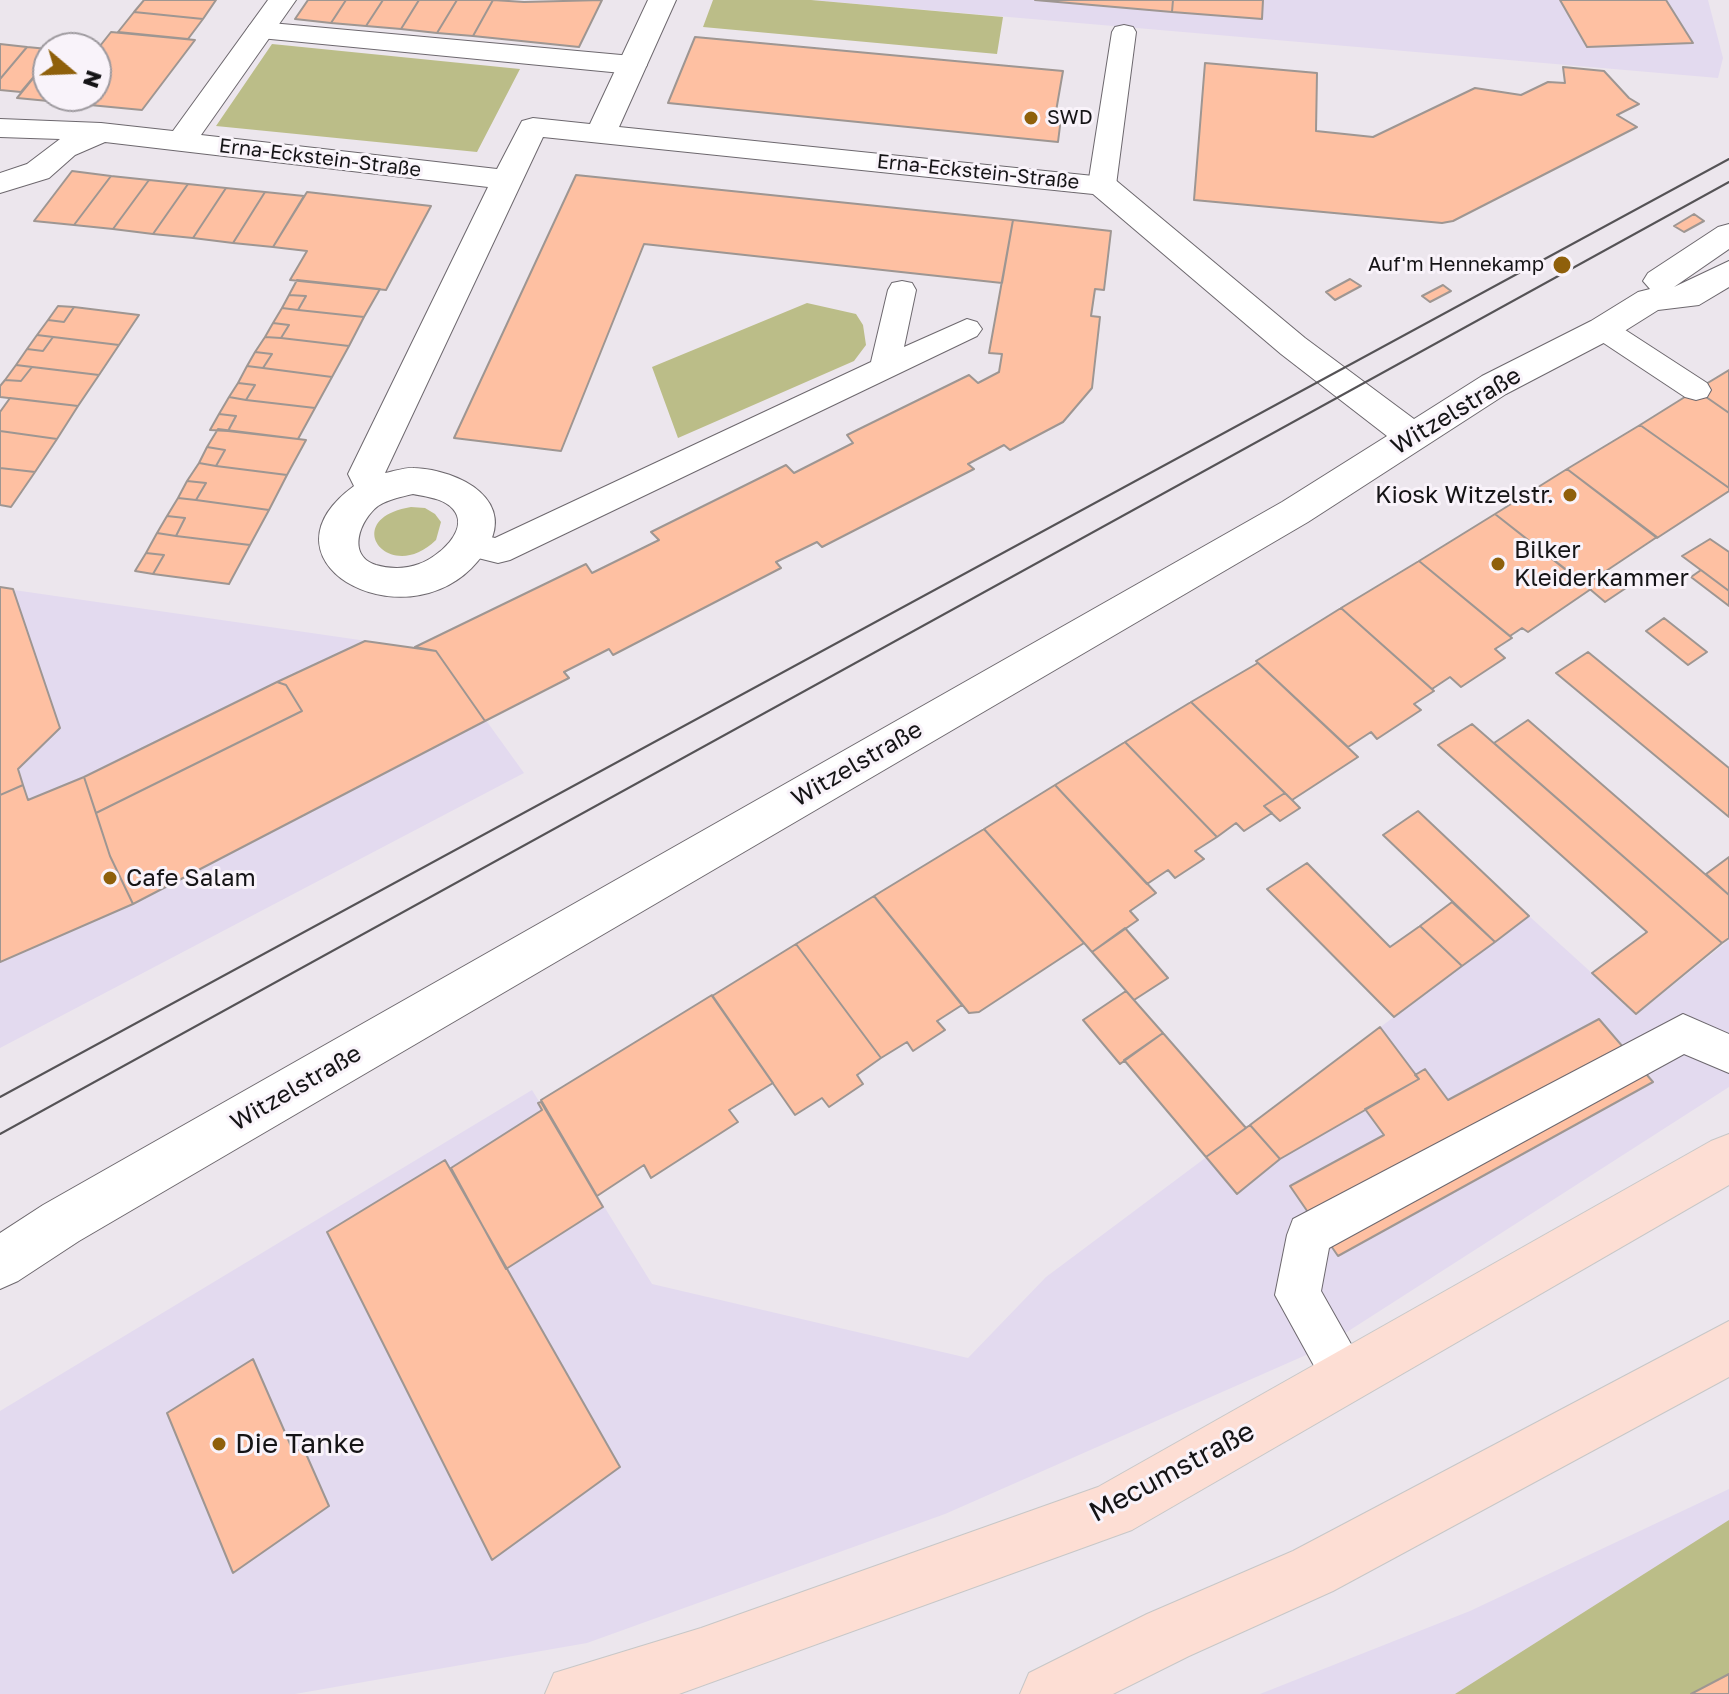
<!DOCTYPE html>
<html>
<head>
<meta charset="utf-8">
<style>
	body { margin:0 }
	#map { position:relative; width:1729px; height:1694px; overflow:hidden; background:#ece6ed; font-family:"Golos Text",sans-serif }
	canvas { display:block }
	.north { position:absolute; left:32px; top:32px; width:80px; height:80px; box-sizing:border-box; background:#f9f3fa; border:2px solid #9e9a9f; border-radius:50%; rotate:109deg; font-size:22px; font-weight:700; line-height:32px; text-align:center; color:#151416 }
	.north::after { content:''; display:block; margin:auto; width:28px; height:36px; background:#8f600b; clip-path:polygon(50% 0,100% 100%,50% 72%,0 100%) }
</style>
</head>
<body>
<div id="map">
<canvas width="1729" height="1694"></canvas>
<div class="north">N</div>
</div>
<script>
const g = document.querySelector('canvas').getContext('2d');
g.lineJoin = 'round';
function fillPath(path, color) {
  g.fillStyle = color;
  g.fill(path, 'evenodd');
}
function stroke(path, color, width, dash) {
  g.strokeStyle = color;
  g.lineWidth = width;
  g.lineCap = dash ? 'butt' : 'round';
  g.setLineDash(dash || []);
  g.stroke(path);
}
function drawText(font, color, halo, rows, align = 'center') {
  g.font = font + ' "Golos Text",sans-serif';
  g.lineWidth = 6;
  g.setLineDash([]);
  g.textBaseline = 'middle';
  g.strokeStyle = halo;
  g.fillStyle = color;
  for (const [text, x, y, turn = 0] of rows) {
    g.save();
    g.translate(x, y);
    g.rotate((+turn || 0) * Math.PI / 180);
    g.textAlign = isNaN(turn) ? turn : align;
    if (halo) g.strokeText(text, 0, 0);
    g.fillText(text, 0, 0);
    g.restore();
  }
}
fillPath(new Path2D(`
	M 811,0 L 1708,0 L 1723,58 L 1718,78 Z
	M 0,588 L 436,651 L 524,773 L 0,1048 Z
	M 1529,916 L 1637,1014 L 1729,940 L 1729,1087 L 1322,1348 L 945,1514 L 587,1643 L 295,1694 L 0,1694 L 0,1411 L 532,1090 L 652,1284 L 968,1358 L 1046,1277 Z
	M 1729,1489 L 1729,1694 L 1260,1694 L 1470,1611 Z`), '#e3daef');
fillPath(new Path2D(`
	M 713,0 L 811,0 L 1003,17 L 997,54 L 703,27 Z
	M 272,44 L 520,69 L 477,152 L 216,126 Z
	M 807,303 L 856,314 L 863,325 L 866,345 L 854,361 L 678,438 L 652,367 Z
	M 411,507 L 425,508 L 435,514 L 441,522 L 436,540 C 389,586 338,519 411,507 Z
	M 1729,1520 L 1729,1674 L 1691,1694 L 1455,1694 Z`), '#bbbd88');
const building = new Path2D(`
	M 144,0 L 216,0 L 203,19 L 134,12 Z
	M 308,0 L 346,0 L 331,23 L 295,19 Z
	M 346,0 L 383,0 L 366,26 L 331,23 Z
	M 383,0 L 419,0 L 401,29 L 366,26 Z
	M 419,0 L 457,0 L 437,33 L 401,29 Z
	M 457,0 L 493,0 L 473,36 L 437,33 Z
	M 493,0 L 524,2 L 602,0 L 579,47 L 473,36 Z
	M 1035,0 L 1173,0 L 1172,12 Z
	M 1173,0 L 1263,0 L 1262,19 L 1172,12 Z
	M 1560,0 L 1666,0 L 1693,43 L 1587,47 Z
	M 134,12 L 203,19 L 188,39 L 118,32 Z
	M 111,32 L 195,40 L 142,110 L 17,98 L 48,60 L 48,96 L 96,96 L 96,51 Z
	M 695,37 L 1063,71 L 1055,117 L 1061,118 L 1058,142 L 668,103 Z
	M 0,44 L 27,47 L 0,79 Z
	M 27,47 L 48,49 L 48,60 L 21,92 L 0,90 L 0,79 Z
	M 1205,63 L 1317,73 L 1316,131 L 1373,137 L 1475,88 L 1521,95 L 1548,82 L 1565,83 L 1563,67 L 1604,71 L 1629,98 L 1639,104 L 1617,115 L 1637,127 L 1453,221 L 1442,223 L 1194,200 Z
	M 72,171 L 111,176 L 74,225 L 34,221 Z
	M 576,175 L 1013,220 L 1002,283 L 644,244 L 561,451 L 454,438 Z
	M 111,176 L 149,180 L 113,229 L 74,225 Z
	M 149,180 L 188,184 L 153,234 L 113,229 Z
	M 188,184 L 226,188 L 193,238 L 153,234 Z
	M 226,188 L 265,192 L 233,243 L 193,238 Z
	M 265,192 L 304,196 L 273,247 L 233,243 Z
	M 307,192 L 431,206 L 386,290 L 290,280 L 307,251 L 273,247 Z
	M 1694,214 L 1704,221 L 1684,232 L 1674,226 Z
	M 1013,220 L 1111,231 L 1104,290 L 1095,289 L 1091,316 L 1100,317 L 1092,388 L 1063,422 L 1010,450 L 1004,445 L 968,464 L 974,469 L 822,547 L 817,542 L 776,562 L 781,568 L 613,655 L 609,649 L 564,672 L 569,678 L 485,721 L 436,651 L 415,647 L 586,564 L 592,573 L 659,540 L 651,532 L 786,465 L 794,473 L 853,443 L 847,435 L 969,375 L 978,383 L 999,372 L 1002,354 L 989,353 Z
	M 1350,279 L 1361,286 L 1335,300 L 1326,292 Z
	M 297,280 L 380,289 L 364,317 L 298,310 L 306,296 L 289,295 Z
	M 1443,285 L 1451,291 L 1430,302 L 1422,296 Z
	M 289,295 L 306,296 L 298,310 L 282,308 Z
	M 58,306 L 74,307 L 64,322 L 48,320 Z
	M 74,307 L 139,315 L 119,345 L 37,335 L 48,320 L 64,322 Z
	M 282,308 L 298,310 L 364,317 L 349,346 L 281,338 L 289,325 L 273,323 Z
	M 273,323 L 289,325 L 281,338 L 265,337 Z
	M 37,335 L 53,337 L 43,351 L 27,349 Z
	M 53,337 L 119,345 L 99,375 L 16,365 L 27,349 L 43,351 Z
	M 265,337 L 281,338 L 349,346 L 332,377 L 263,368 L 272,354 L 255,352 Z
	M 255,352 L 272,354 L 263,368 L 247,366 Z
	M 16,365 L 32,367 L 21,381 L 5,380 Z
	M 247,366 L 263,368 L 332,377 L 315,408 L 246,400 L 255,385 L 238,383 Z
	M 32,367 L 99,375 L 78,406 L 0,397 L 0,386 L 5,380 L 21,381 Z
	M 1729,370 L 1729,413 L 1696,390 Z
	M 238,383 L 255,385 L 246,400 L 229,397 Z
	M 1696,390 L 1729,413 L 1729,488 L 1640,425 Z
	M 229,397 L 246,400 L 315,408 L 298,439 L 228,431 L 236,416 L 219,414 Z
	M 10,398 L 78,406 L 57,439 L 0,431 L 0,412 Z
	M 219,414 L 236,416 L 228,431 L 210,430 Z
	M 1640,425 L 1729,488 L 1729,491 L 1657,538 L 1567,469 Z
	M 218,429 L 306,440 L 287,475 L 216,466 L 225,450 L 207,447 Z
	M 0,431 L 57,439 L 35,472 L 0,468 Z
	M 207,447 L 225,450 L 216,466 L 199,463 Z
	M 199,463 L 216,466 L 287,475 L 269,510 L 196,500 L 206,483 L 187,481 Z
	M 0,468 L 35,472 L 11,507 L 0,505 Z
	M 1567,469 L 1657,537 L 1585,585 L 1495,514 Z
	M 187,481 L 206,483 L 196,500 L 178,498 Z
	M 178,498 L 196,500 L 269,510 L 250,545 L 176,536 L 185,518 L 167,516 Z
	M 1495,514 L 1591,589 L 1528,632 L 1522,628 L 1510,636 L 1419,561 Z
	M 167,516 L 185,518 L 176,536 L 157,533 Z
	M 157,533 L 176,536 L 250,545 L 229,584 L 153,574 L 164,555 L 146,553 Z
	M 1710,539 L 1729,552 L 1729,591 L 1682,556 Z
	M 146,553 L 164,555 L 153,574 L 135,571 Z
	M 1419,561 L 1512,638 L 1495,649 L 1505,658 L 1461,687 L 1450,677 L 1432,689 L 1341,608 Z
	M 1701,570 L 1729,591 L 1729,606 L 1691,577 Z
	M 1605,571 L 1626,588 L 1605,602 L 1585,585 Z
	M 0,587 L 13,589 L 60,728 L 18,769 L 23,785 L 0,795 Z
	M 1341,608 L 1434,691 L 1414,704 L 1421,710 L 1377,739 L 1371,732 L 1348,747 L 1256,661 Z
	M 1664,618 L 1707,652 L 1688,665 L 1646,631 Z
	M 365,641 L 436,651 L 485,721 L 133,904 L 110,856 L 96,813 L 302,711 L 286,685 L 277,682 Z
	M 1588,652 L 1729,768 L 1729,817 L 1556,673 Z
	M 1258,663 L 1358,757 L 1292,800 L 1191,702 Z
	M 277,682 L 286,685 L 302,711 L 96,813 L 84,777 Z
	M 1191,702 L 1285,793 L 1264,806 L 1272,813 L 1244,831 L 1236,823 L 1217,837 L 1125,742 Z
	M 1528,720 L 1729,895 L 1729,938 L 1722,943 L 1494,743 Z
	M 1472,724 L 1722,943 L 1636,1014 L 1592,973 L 1647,932 L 1438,745 Z
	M 1125,742 L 1217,837 L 1195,851 L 1204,859 L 1175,878 L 1168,870 L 1147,884 L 1055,785 Z
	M 84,777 L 110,856 L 133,904 L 0,962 L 0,795 L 23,785 L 28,800 Z
	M 1055,785 L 1156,893 L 1130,911 L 1138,920 L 1092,952 L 984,829 Z
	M 1285,793 L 1300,808 L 1280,821 L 1264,806 Z
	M 1418,811 L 1529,916 L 1495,942 L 1383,835 Z
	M 984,829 L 1084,943 L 979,1012 L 969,1013 L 874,896 Z
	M 1729,857 L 1729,895 L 1706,874 Z
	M 1307,863 L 1390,947 L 1420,926 L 1462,966 L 1394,1017 L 1267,889 Z
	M 874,896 L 962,1005 L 937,1021 L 945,1030 L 913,1051 L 907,1042 L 881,1058 L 796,944 Z
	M 1452,902 L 1495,942 L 1462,966 L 1420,926 Z
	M 1125,928 L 1168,978 L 1134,1000 L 1092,952 Z
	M 796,944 L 881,1058 L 857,1075 L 863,1084 L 829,1107 L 822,1098 L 795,1115 L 712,996 Z
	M 1126,991 L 1163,1033 L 1120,1064 L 1083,1020 Z
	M 712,995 L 773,1083 L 729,1110 L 738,1122 L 651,1178 L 644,1165 L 597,1196 L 541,1100 Z
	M 1599,1019 L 1653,1082 L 1338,1256 L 1290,1186 L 1384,1135 L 1365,1109 L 1419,1079 L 1415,1075 L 1425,1069 L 1448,1100 Z
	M 1380,1027 L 1419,1079 L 1280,1159 L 1250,1125 Z
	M 1163,1033 L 1246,1128 L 1206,1157 L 1124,1060 Z
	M 541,1102 L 603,1207 L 506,1269 L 451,1168 L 542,1110 L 538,1103 Z
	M 1250,1125 L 1280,1159 L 1237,1194 L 1206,1157 Z
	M 445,1160 L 620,1467 L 492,1560 L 327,1232 Z
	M 253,1359 L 294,1453 L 303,1447 L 329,1506 L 233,1573 L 167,1413 Z
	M 1729,1674 L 1729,1694 L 1691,1694 Z`);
fillPath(building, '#fec0a2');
stroke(building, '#9e9692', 2);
const service = new Path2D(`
	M 1124,25 L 1133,27 L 1136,32 L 1116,185 L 1112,191 L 1102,193 L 1092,191 L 1088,185 L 1112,32 L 1115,27 Z
	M 902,281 L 912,283 L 916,290 L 904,347 L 967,319 L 977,322 L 982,329 L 977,336 L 510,560 L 498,563 L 458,553 L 454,544 L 458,535 L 470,532 L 495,538 L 871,362 L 888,290 L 892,283 Z
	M 1603,319 L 1613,322 L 1707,383 L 1711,390 L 1707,397 L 1696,400 L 1685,397 L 1593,336 L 1588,329 L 1593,322 Z
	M 1683,1014 L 1729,1034 L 1729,1073 L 1684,1054 L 1329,1248 L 1321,1291 L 1369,1376 L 1363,1393 L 1346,1399 L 1329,1393 L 1275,1295 L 1287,1235 L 1293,1219 Z`);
const pedestrian = new Path2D(`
	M 260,22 L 632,56 L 642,59 L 647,65 L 642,71 L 632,74 L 250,37 L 246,31 L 250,25 Z`);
const minor = new Path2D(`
	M 268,0 L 296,0 L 201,135 L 497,169 L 522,121 L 533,118 L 590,124 L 648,0 L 676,0 L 619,127 L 1113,178 L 1305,338 L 1414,419 L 1482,376 L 1591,321 L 1638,292 L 1650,289 L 1643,281 L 1648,273 L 1718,227 L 1729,224 L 1729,249 L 1674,287 L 1729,261 L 1729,287 L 1699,305 L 1658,310 L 1615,337 L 1506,394 L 1308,522 L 79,1241 L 18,1281 L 0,1289 L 0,1233 L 43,1205 L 1282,502 L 1387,436 L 1281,354 L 1093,194 L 543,137 L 385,473 C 393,472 405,467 414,468 C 460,470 520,501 484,553 C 417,651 246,565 354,486 L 348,474 L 488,187 L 105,142 L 75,155 L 49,178 L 0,193 L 0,173 L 27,164 L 60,139 L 0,137 L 0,119 L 101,123 L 173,131 ZM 413,494 C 427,497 443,498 453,509 C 471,530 437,558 419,564 C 406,569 389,569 376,565 C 346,555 360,520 378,506 C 389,499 401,497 413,494 Z`);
const primary = new Path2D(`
	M 1729,1134 L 1729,1185 L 1132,1530 L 679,1694 L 545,1694 L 554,1673 L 701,1628 L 1098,1487 L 1711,1141 Z
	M 1729,1321 L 1729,1377 L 1333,1591 L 1189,1656 L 1113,1694 L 1020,1694 L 1029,1673 L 1147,1614 L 1293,1551 Z`);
stroke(service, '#6d686e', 2);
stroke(pedestrian, '#6d686e', 2);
stroke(minor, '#6d686e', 2);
stroke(primary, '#c7c7c7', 2);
fillPath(service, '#fff');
fillPath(pedestrian, '#fff');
fillPath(minor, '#fff');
fillPath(primary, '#fdded4');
stroke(new Path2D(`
	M 0,1097 L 1729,159
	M 0,1134 L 1729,182`), '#555356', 2);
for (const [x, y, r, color] of [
	[1031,118,8,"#8f600b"],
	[1562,265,10,"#8f600b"],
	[1570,495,8,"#8f600b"],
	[1498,564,8,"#8f600b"],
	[110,878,8,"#8f600b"],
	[219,1444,8,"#8f600b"]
]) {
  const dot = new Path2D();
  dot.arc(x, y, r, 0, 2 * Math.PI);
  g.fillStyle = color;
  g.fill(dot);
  stroke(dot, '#f9f3fa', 3);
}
drawText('20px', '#151416', '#f9f3fa', [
	["SWD",1047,118],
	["Auf'm Hennekamp",1544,265,"right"]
], 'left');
drawText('20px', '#151416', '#f9f3fa', [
	["Erna-Eckstein-Straße",320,158,7],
	["Erna-Eckstein-Straße",978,172,6]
]);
drawText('24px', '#151416', '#f9f3fa', [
	["Witzelstraße",1456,411,-31],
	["Witzelstraße",857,764,-30],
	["Witzelstraße",296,1088,-30]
]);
drawText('24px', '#151416', '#f9f3fa', [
	["Kiosk Witzelstr.",1554,495,"right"],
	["Bilker",1514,550],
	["Kleiderkammer",1514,578],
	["Cafe Salam",126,878]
], 'left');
drawText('28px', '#151416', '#f9f3fa', [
	["Die Tanke",235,1444]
], 'left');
drawText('28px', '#151416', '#f9f3fa', [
	["Mecumstraße",1172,1472,-28]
]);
</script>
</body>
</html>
